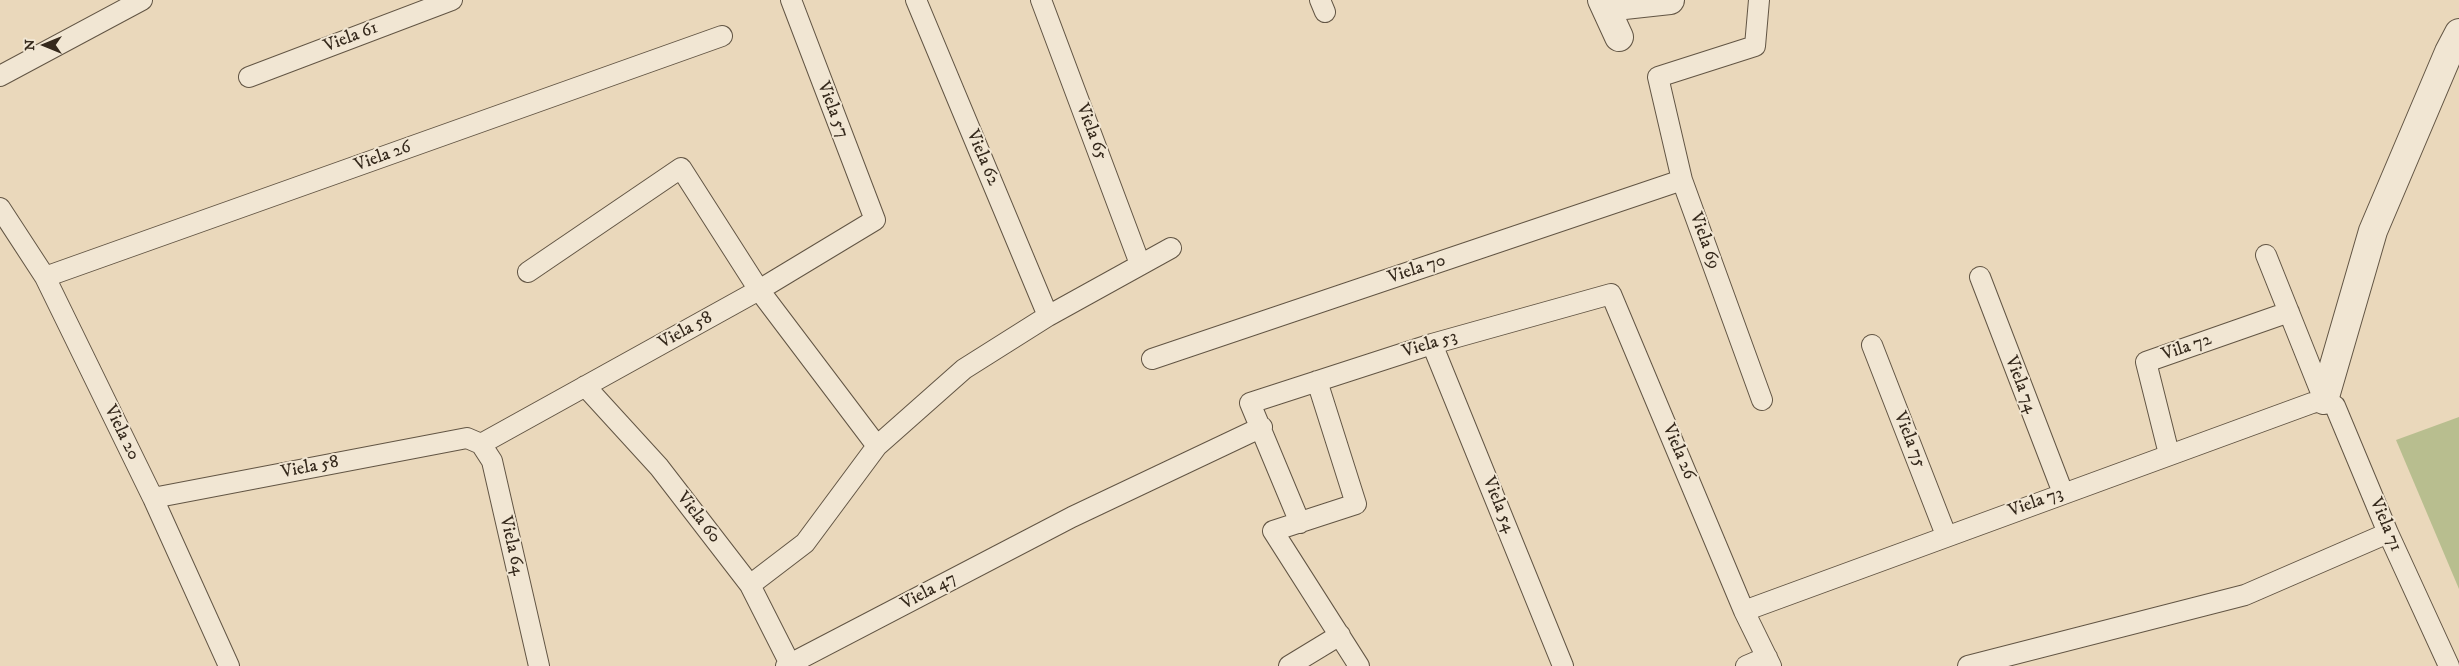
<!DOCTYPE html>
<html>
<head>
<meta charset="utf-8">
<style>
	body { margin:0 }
	#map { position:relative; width:2459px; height:666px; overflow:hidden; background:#ead8bb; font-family:"IM FELL DW Pica",serif }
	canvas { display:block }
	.north { position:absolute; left:20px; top:20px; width:50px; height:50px; -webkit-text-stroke:4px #f1e6d3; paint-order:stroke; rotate:270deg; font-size:14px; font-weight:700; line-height:20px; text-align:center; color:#35291c }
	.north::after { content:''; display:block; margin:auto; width:18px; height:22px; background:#35291c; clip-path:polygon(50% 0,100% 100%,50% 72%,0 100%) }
</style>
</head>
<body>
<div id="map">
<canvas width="2459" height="666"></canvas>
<div class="north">N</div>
</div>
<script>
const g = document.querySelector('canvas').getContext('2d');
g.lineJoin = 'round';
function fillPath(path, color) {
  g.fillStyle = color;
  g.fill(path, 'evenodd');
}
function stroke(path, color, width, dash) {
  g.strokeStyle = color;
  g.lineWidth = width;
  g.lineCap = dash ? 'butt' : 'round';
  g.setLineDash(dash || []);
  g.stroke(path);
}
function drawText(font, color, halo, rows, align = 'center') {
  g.font = font + ' "IM FELL DW Pica",serif';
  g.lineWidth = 4;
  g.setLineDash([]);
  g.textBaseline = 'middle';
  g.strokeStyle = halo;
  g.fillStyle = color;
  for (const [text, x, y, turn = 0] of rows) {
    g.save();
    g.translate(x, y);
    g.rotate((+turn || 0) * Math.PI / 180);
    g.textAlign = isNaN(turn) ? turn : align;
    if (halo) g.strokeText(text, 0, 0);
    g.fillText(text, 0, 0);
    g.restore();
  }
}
fillPath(new Path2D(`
	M 2459,417 L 2459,589 L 2396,440 Z`), '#b8be8f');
const lane = new Path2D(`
	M 916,0 L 1048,316
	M 1041,0 L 1140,264
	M 1320,0 L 1325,12
	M 1759,0 L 1755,46 L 1658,77 L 1682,180 L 1762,400
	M 0,76 L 142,0
	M 249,77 L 452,0
	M 0,208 L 45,277 L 153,498 L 229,666
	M 2266,255 L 2324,400
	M 528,272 L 681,168 L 759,290 L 877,446
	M 45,277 L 722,36
	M 1980,277 L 2063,493
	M 1432,344 L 1563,666
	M 1872,345 L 1946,535
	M 1152,359 L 1682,180
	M 1317,381 L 1356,504 L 1273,531 L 1359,666
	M 585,386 L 659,467 L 750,585 L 790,664
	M 481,444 L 759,290 L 875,220 L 791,0
	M 2169,454 L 2146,362 L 2289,312
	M 153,498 L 467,438 L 481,444 L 492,461 L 539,666
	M 1300,523 L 1250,403 L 1432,344 L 1611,294 L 1744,611
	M 750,585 L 805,543 L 877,446 L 964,369 L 1048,316 L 1171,248
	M 786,666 L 1072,517 L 1262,427
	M 1289,666 L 1340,635
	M 1746,666 L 1767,657
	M 1771,666 L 1744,611 L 2312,403 L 2324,400 L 2335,406 L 2388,533 L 2449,666
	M 1968,666 L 2245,595 L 2388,533`);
const street = new Path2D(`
	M 1602,0 L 1619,37
	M 1606,7 L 1670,0
	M 2324,400 L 2373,231 L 2449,52 L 2459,33`);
stroke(lane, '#625544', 22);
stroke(street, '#625544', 30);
stroke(lane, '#f1e6d3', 20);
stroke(street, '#f1e6d3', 28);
drawText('18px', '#35291c', '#f1e6d3', [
	["Viela 61",351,38,-21],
	["Viela 57",832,110,69],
	["Viela 65",1091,132,69],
	["Viela 26",383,157,-20],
	["Viela 62",982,158,67],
	["Viela 69",1704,241,70],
	["Viela 70",1417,270,-18],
	["Viela 58",686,331,-29],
	["Viela 53",1430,345,-17],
	["Vila 72",2187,348,-19],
	["Viela 74",2020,385,69],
	["Viela 20",121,433,64],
	["Viela 75",1909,440,68],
	["Viela 26",1678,452,67],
	["Viela 58",310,468,-11],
	["Viela 73",2036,503,-20],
	["Viela 54",1498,505,68],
	["Viela 60",698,518,52],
	["Viela 71",2385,525,67],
	["Viela 64",511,546,77],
	["Viela 47",929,592,-28]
]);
</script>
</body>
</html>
